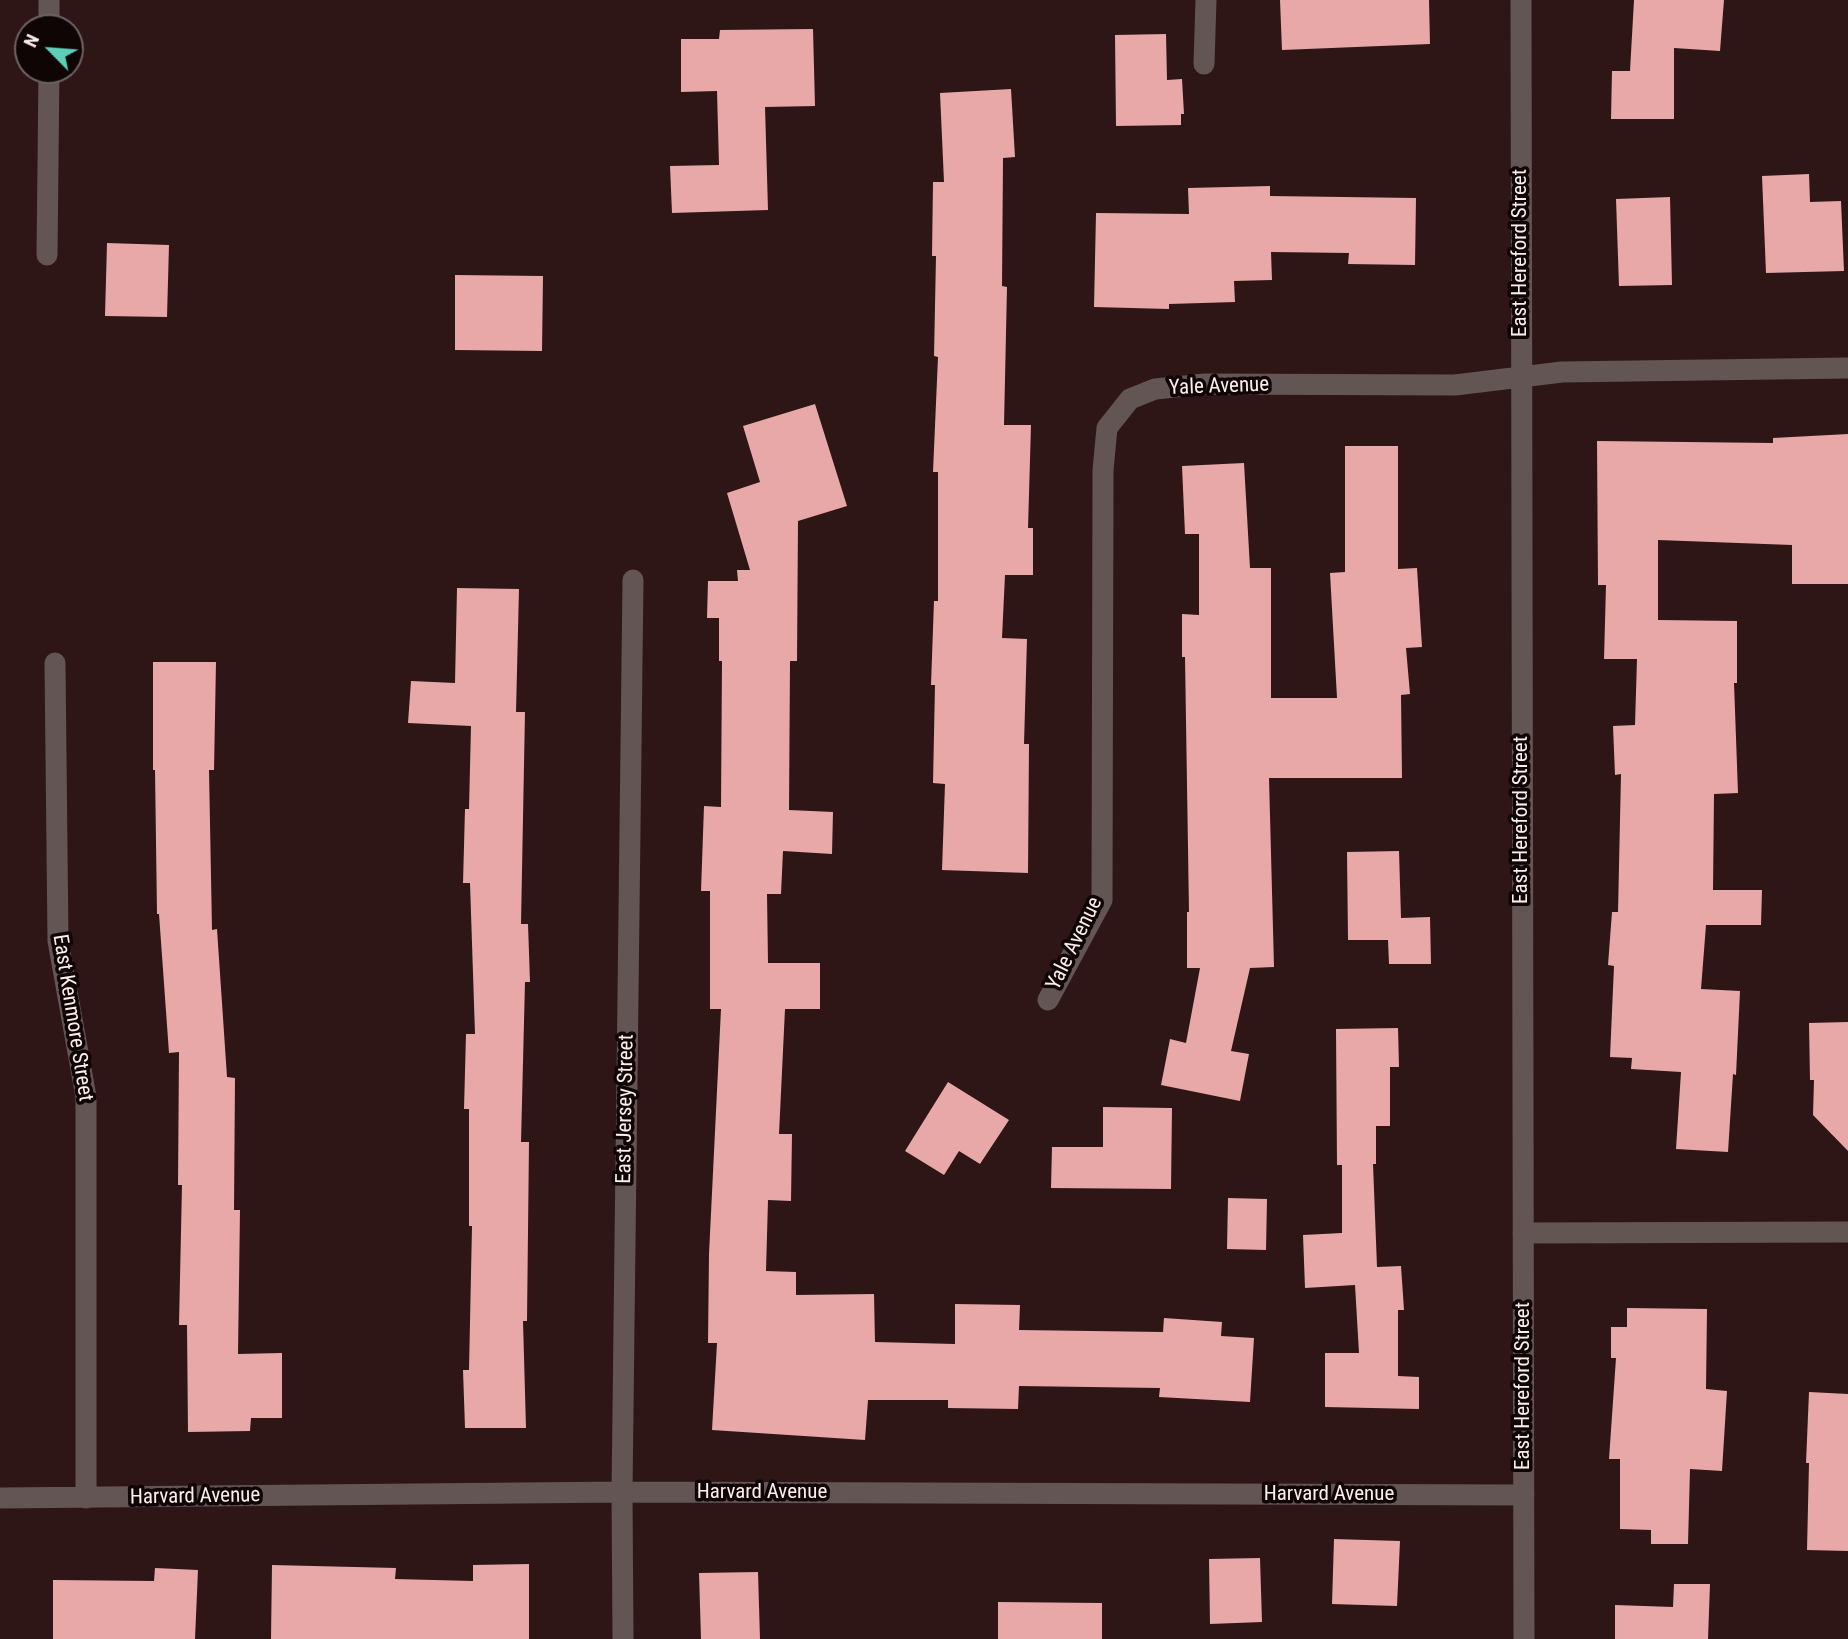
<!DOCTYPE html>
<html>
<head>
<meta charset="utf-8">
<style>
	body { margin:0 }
	#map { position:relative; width:1848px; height:1639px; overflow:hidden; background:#2e1616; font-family:"Roboto Condensed",sans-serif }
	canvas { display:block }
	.north { position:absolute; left:14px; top:14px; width:70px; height:70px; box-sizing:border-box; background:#0f0505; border:2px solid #6e6262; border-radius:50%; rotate:295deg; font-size:19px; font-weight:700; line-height:28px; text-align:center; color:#fdeeee }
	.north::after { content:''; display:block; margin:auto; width:24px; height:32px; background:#5eceb8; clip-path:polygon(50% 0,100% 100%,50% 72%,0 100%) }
</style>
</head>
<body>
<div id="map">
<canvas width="1848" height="1639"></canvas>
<div class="north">N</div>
</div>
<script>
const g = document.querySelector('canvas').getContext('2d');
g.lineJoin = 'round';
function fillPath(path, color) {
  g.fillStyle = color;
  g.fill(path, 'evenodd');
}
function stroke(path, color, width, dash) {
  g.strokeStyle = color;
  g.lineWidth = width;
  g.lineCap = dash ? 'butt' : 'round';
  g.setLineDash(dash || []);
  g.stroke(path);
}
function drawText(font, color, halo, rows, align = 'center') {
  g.font = font + ' "Roboto Condensed",sans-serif';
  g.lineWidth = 7;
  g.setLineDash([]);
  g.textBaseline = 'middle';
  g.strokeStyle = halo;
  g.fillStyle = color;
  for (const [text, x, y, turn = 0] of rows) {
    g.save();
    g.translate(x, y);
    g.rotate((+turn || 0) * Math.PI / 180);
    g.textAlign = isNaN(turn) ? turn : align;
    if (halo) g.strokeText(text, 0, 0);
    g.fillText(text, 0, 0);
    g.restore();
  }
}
fillPath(new Path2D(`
	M 1280,0 L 1429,0 L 1430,44 L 1282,50 Z
	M 1634,0 L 1724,0 L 1720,51 L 1674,48 L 1674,119 L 1611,119 L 1612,71 L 1630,71 Z
	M 813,29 L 815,106 L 765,107 L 768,210 L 672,213 L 670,166 L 719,165 L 717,91 L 681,92 L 681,39 L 719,39 L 720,30 Z
	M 1166,34 L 1167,80 L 1182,79 L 1184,114 L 1181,114 L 1181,125 L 1116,126 L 1115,35 Z
	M 1011,89 L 1015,157 L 1003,158 L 1002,286 L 1007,287 L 1004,425 L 1031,425 L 1028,528 L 1033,528 L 1033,575 L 1005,575 L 1002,638 L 1027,639 L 1024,744 L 1029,744 L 1028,873 L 942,870 L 945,784 L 933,783 L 935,685 L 931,685 L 934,601 L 938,601 L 938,472 L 933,472 L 938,357 L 934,356 L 936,256 L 932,256 L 933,182 L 944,182 L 940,93 Z
	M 1809,174 L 1810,202 L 1841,201 L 1844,271 L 1766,273 L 1762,176 Z
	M 1270,186 L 1270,196 L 1416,198 L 1415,265 L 1348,264 L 1349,253 L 1271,252 L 1272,280 L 1234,281 L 1235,302 L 1169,304 L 1169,309 L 1094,307 L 1096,213 L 1189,214 L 1188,188 Z
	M 1670,197 L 1672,285 L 1619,286 L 1616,199 Z
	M 107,243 L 169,245 L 167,317 L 105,316 Z
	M 455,275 L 543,276 L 542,351 L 455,350 Z
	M 815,404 L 847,506 L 798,521 L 797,661 L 790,661 L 789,810 L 833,812 L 832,854 L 783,851 L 781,894 L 767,894 L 768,963 L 820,963 L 820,1009 L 785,1009 L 779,1134 L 792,1134 L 791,1201 L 768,1200 L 766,1271 L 796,1272 L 796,1295 L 874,1294 L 875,1342 L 955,1344 L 955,1304 L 1020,1305 L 1019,1330 L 1163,1332 L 1164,1318 L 1222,1322 L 1221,1336 L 1254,1338 L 1250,1402 L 1159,1397 L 1160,1388 L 1019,1386 L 1018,1409 L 948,1408 L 948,1400 L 868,1400 L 865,1440 L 712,1430 L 717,1343 L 708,1343 L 709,1254 L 721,1009 L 710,1009 L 710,891 L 701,891 L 704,806 L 721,807 L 722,661 L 719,661 L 719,618 L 707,618 L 708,581 L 738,581 L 737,570 L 750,570 L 727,493 L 760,482 L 743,426 Z
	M 1848,434 L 1848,584 L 1792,584 L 1792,545 L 1658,540 L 1658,620 L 1737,621 L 1737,683 L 1734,683 L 1738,793 L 1714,794 L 1713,890 L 1762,890 L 1761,925 L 1706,925 L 1701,989 L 1740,991 L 1736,1075 L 1733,1074 L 1728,1152 L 1676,1149 L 1681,1072 L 1631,1069 L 1632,1058 L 1610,1057 L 1614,966 L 1608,965 L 1612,912 L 1618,912 L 1621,774 L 1615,775 L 1613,726 L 1635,725 L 1637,659 L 1604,659 L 1606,585 L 1598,585 L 1597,441 L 1773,443 L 1773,438 Z
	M 1345,446 L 1398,446 L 1398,569 L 1417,568 L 1422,647 L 1406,648 L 1410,694 L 1401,695 L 1402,778 L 1269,778 L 1274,967 L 1250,968 L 1231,1051 L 1249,1054 L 1240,1101 L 1161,1085 L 1170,1039 L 1186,1043 L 1200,968 L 1187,968 L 1187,912 L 1189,912 L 1185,657 L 1182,657 L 1182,614 L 1199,615 L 1199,534 L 1185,534 L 1182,466 L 1244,463 L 1250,568 L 1271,568 L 1271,698 L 1337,698 L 1330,573 L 1345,572 Z
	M 457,588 L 519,589 L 516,712 L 525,712 L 521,924 L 528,924 L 530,982 L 525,982 L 521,1142 L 529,1142 L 527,1321 L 523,1321 L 526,1428 L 465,1428 L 463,1370 L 469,1370 L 472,1226 L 469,1226 L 469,1109 L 464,1109 L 466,1034 L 475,1034 L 470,883 L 463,883 L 465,809 L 469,809 L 471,726 L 408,723 L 411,681 L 455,683 Z
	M 153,662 L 216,662 L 214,770 L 209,770 L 212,930 L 217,929 L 227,1077 L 235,1078 L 234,1210 L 240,1210 L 238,1354 L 282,1353 L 282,1418 L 251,1418 L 250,1431 L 188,1432 L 187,1325 L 179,1325 L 182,1185 L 178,1185 L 179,1052 L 169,1053 L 159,914 L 157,914 L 155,770 L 153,770 Z
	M 1399,851 L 1401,918 L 1430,917 L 1431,964 L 1389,964 L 1388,940 L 1348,940 L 1347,852 Z
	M 1848,1022 L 1848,1151 L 1813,1115 L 1814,1080 L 1810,1080 L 1809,1023 Z
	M 1398,1028 L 1399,1067 L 1390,1067 L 1390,1126 L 1376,1126 L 1376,1164 L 1373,1164 L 1377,1267 L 1401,1266 L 1404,1310 L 1398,1310 L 1398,1376 L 1419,1377 L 1419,1409 L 1325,1407 L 1325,1353 L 1359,1353 L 1355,1285 L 1305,1288 L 1303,1235 L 1342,1233 L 1342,1165 L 1337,1165 L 1336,1029 Z
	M 948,1082 L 1009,1120 L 980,1164 L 959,1151 L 944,1175 L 905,1151 Z
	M 1103,1107 L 1172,1108 L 1171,1189 L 1051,1188 L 1052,1147 L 1103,1147 Z
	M 1228,1198 L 1267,1199 L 1266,1250 L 1227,1249 Z
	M 1627,1308 L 1707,1309 L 1706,1389 L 1727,1391 L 1722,1471 L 1690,1469 L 1688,1544 L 1651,1544 L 1651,1530 L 1620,1529 L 1620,1459 L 1609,1459 L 1616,1358 L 1611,1358 L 1611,1327 L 1627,1327 Z
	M 1809,1392 L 1848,1394 L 1848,1551 L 1807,1550 L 1809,1463 L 1806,1463 Z
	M 1334,1539 L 1400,1541 L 1397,1606 L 1332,1604 Z
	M 1260,1558 L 1262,1622 L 1210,1624 L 1209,1559 Z
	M 529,1564 L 529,1639 L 271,1639 L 272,1565 L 396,1568 L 395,1579 L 473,1581 L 473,1565 Z
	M 155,1568 L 198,1570 L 195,1639 L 53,1639 L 53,1580 L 154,1581 Z
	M 758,1572 L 760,1639 L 701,1639 L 699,1573 Z
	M 1674,1584 L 1710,1584 L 1708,1639 L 1615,1639 L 1615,1605 L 1673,1607 Z
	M 998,1602 L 1102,1603 L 1102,1639 L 998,1639 Z`), '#e8a8a7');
stroke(new Path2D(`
	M 1521,0 L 1524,1639
	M 49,28 L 49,0
	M 1204,64 L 1206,0
	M 47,255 L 49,70
	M 55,663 L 58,941 L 86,1097 L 86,1498
	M 1048,1000 L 1102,900 L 1103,470 L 1107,428 L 1130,399 L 1155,389 L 1205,384 L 1455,385 L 1562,372 L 1848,368
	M 1523,1233 L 1848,1232
	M 0,1498 L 622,1492 L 1524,1495
	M 623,1639 L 622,1492 L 633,580`), '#625554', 21);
drawText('21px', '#fdeeee', '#0f0505', [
	["East Hereford Street",1521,253,-90],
	["Yale Avenue",1219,387,-2],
	["East Hereford Street",1522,820,-90],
	["Yale Avenue",1075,944,-64],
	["East Kenmore Street",72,1018,81],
	["East Jersey Street",626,1109,-89],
	["East Hereford Street",1524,1386,-90],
	["Harvard Avenue",762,1493],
	["Harvard Avenue",1329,1495],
	["Harvard Avenue",195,1497,-1]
]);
</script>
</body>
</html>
